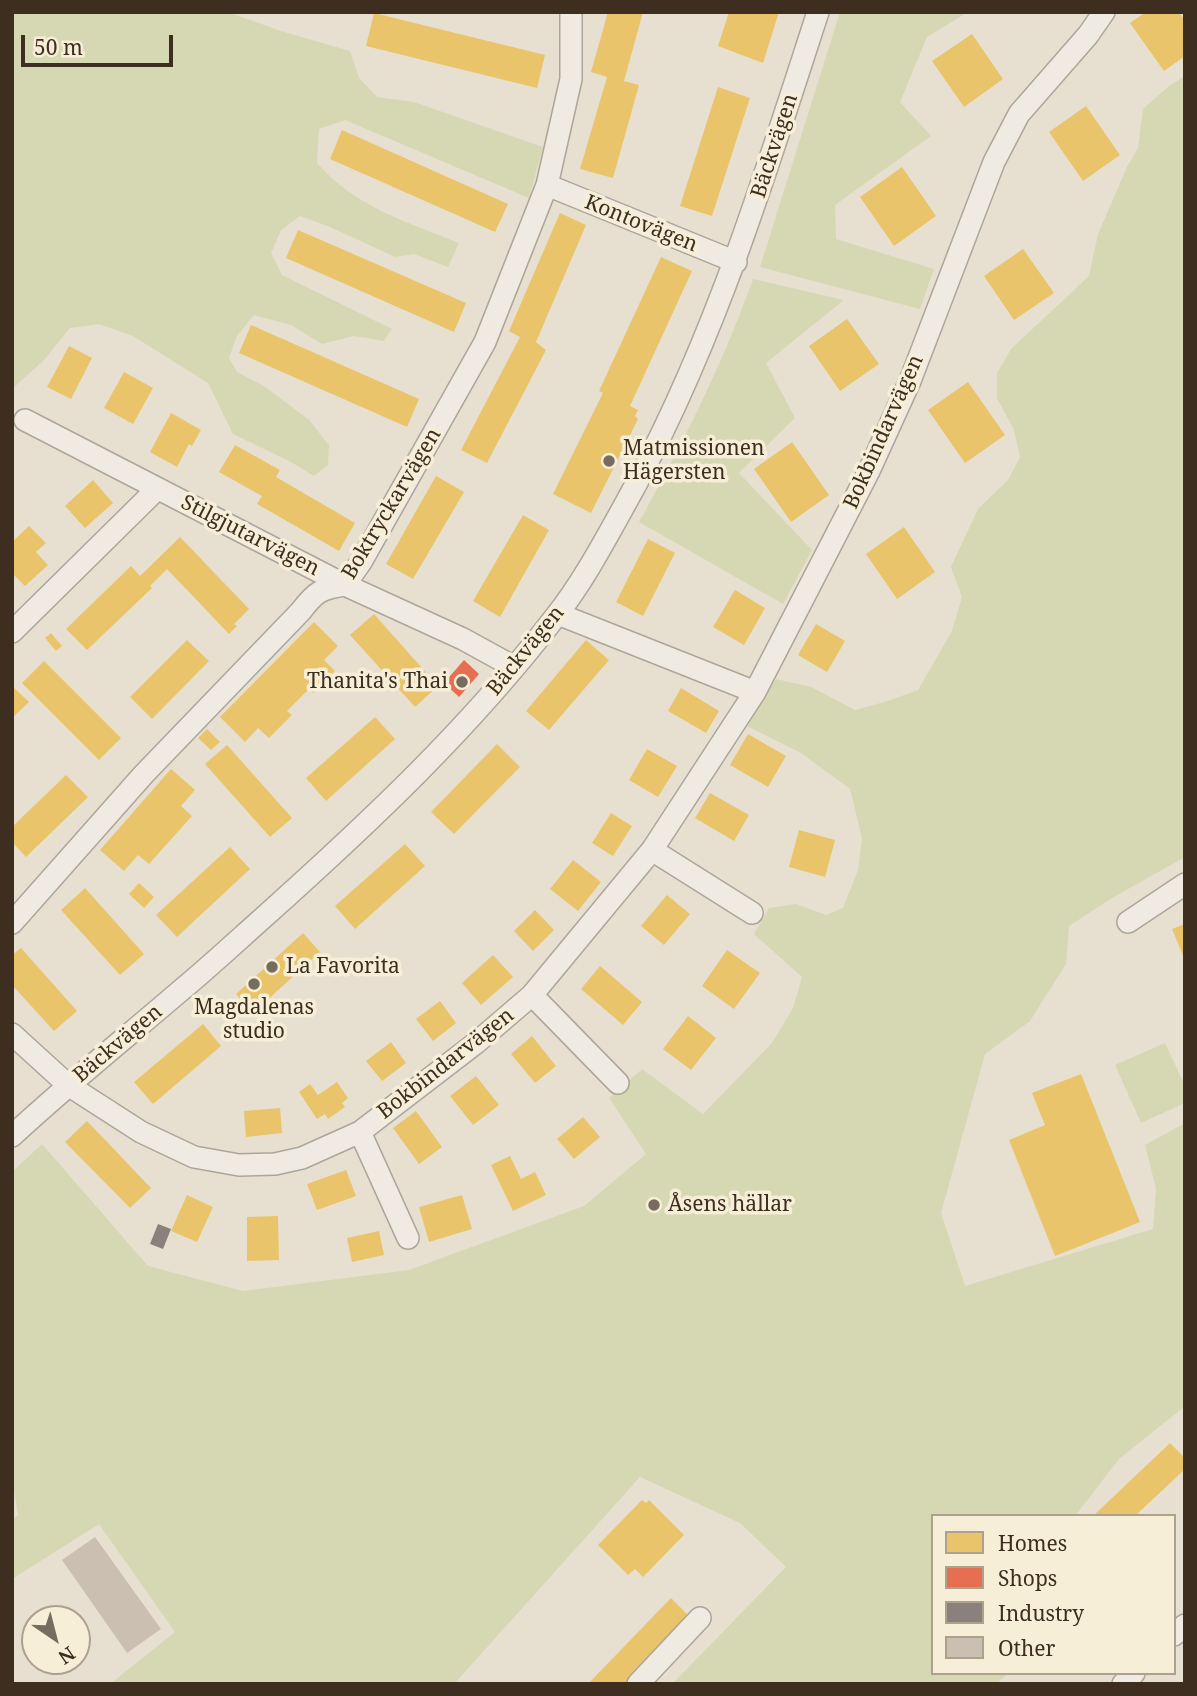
<!DOCTYPE html>
<html>
<head>
<meta charset="utf-8">
<style>
	body { margin:0 }
	#map { position:relative; width:1197px; height:1696px; overflow:hidden; background:#e7e0d1; font-family:"Noto Serif",serif }
	canvas { display:block }
	.frame { position:absolute; inset:0; border:14px solid #3d2e20; pointer-events:none }
	.legend { position:absolute; left:931px; top:1514px; width:245px; height:161px; box-sizing:border-box; background:#f7eed8; border:2px solid #ada18e; margin:0; padding:9px 12px; list-style:none; font-size:21px; color:#3d2e20 }
	.legend li { display:flex; align-items:center; gap:14px; height:35px }
	.legend b { width:35px; border:2px solid #ada18e }
	.north { position:absolute; left:21px; top:1605px; width:70px; height:70px; box-sizing:border-box; background:#f7eed8; border:2px solid #ada18e; border-radius:50%; rotate:145deg; font-size:19px; font-weight:700; line-height:28px; text-align:center; color:#3d2e20 }
	.north::after { content:''; display:block; margin:auto; width:24px; height:32px; background:#786c5e; clip-path:polygon(50% 0,100% 100%,50% 72%,0 100%) }
	.scale { position:absolute; left:21px; top:35px; width:152px; height:32px; box-sizing:border-box; border:4px solid #3d2e20; border-top:0; padding-left:9px; font-size:21px; line-height:24px; white-space:nowrap; color:#3d2e20; -webkit-text-stroke:5px #f7eed8; paint-order:stroke }
</style>
</head>
<body>
<div id="map">
<canvas width="1197" height="1696"></canvas>
<div class="frame"></div>
<ul class="legend">
<li><b style="height:19px;background:#e9c46a"></b>Homes</li>
<li><b style="height:19px;background:#e76f51"></b>Shops</li>
<li><b style="height:19px;background:#8a817c"></b>Industry</li>
<li><b style="height:19px;background:#cbbfb2"></b>Other</li>
</ul>
<div class="north">N</div>
<div class="scale">50 m</div>
</div>
<script>
const g = document.querySelector('canvas').getContext('2d');
g.lineJoin = 'round';
function fillPath(path, color) {
  g.fillStyle = color;
  g.fill(path, 'evenodd');
}
function stroke(path, color, width, dash) {
  g.strokeStyle = color;
  g.lineWidth = width;
  g.lineCap = dash ? 'butt' : 'round';
  g.setLineDash(dash || []);
  g.stroke(path);
}
function drawText(font, color, halo, rows, align = 'center') {
  g.font = font + ' "Noto Serif",serif';
  g.lineWidth = 7;
  g.setLineDash([]);
  g.textBaseline = 'middle';
  g.strokeStyle = halo;
  g.fillStyle = color;
  for (const [text, x, y, turn = 0] of rows) {
    g.save();
    g.translate(x, y);
    g.rotate((+turn || 0) * Math.PI / 180);
    g.textAlign = isNaN(turn) ? turn : align;
    if (halo) g.strokeText(text, 0, 0);
    g.fillText(text, 0, 0);
    g.restore();
  }
}
fillPath(new Path2D(`
	M 12,12 L 228,12 L 281,31 L 350,51 L 359,78 L 377,97 L 414,102 L 543,147 L 529,198 L 345,120 L 319,129 L 317,163 C 357,208 405,221 459,243 L 448,267 L 414,254 L 395,257 L 330,227 L 300,216 L 281,230 L 271,253 L 282,275 L 392,329 L 384,341 L 354,336 L 322,344 L 291,325 L 254,315 L 237,336 L 229,358 L 237,372 L 264,386 L 309,420 L 329,445 L 328,465 L 314,476 L 291,462 L 233,434 L 208,383 L 133,336 L 99,324 L 70,328 L 44,360 L 12,389 Z
	M 840,12 L 968,12 L 927,37 L 900,102 L 931,136 L 835,205 L 836,239 L 934,269 L 920,309 L 760,267 Z
	M 1185,76 L 1185,857 L 1112,898 L 1069,926 L 1066,964 L 1030,1021 L 985,1054 L 941,1213 L 965,1286 L 1153,1229 L 1156,1189 L 1145,1145 L 1185,1123 L 1185,1406 L 1119,1459 L 1075,1516 L 933,1516 L 933,1673 L 1009,1673 L 996,1684 L 672,1684 L 786,1567 L 740,1523 L 640,1477 L 454,1684 L 110,1684 L 175,1632 L 99,1524 L 12,1579 L 12,1521 L 18,1515 L 12,1477 L 12,1172 L 42,1144 L 148,1266 L 243,1291 L 409,1270 L 584,1206 L 646,1154 L 609,1098 L 642,1069 L 703,1114 L 772,1043 L 793,1008 L 802,977 L 754,934 L 769,908 L 796,904 L 826,915 L 843,908 L 858,870 L 862,838 L 850,789 L 801,753 L 747,726 L 776,679 L 811,687 L 855,710 L 888,701 L 918,690 L 952,631 L 962,597 L 951,567 L 978,509 L 1008,480 L 1020,457 L 1014,430 L 997,398 L 997,373 L 1011,349 L 1089,276 L 1098,234 L 1127,167 L 1138,148 L 1143,109 L 1169,86 Z
	M 753,279 L 844,300 L 766,363 L 795,418 L 739,473 L 812,550 L 783,604 L 639,522 C 684,441 722,366 753,279 Z
	M 1165,1043 L 1185,1086 L 1185,1103 L 1141,1123 L 1115,1065 Z`), '#d6d7b3');
fillPath(new Path2D(`
	M 608,12 L 643,12 L 624,81 L 639,85 L 613,178 L 580,169 L 607,77 L 591,72 Z
	M 729,12 L 779,12 L 763,63 L 718,46 Z
	M 1146,12 L 1179,12 L 1185,21 L 1185,56 L 1164,71 L 1130,23 Z
	M 374,13 L 545,55 L 537,88 L 366,46 Z
	M 972,34 L 1003,79 L 964,107 L 932,61 Z
	M 718,87 L 750,98 L 712,216 L 680,206 Z
	M 1086,106 L 1120,155 L 1083,181 L 1049,132 Z
	M 342,130 L 508,204 L 495,232 L 330,159 Z
	M 902,167 L 936,216 L 894,246 L 860,197 Z
	M 560,213 L 586,225 L 536,342 L 546,350 L 487,463 L 461,450 L 520,337 L 509,331 Z
	M 298,230 L 466,303 L 454,332 L 286,258 Z
	M 1023,249 L 1054,293 L 1014,320 L 984,276 Z
	M 661,257 L 692,271 L 630,406 L 638,410 L 635,416 L 638,419 L 591,513 L 553,494 L 603,393 L 599,391 Z
	M 847,319 L 879,364 L 840,391 L 809,346 Z
	M 251,325 L 419,399 L 407,427 L 239,353 Z
	M 69,346 L 92,358 L 71,399 L 47,387 Z
	M 124,372 L 153,388 L 133,424 L 104,408 Z
	M 968,382 L 1005,435 L 965,463 L 928,410 Z
	M 171,413 L 201,430 L 192,446 L 189,444 L 177,467 L 150,452 Z
	M 792,442 L 829,495 L 791,522 L 754,469 Z
	M 235,445 L 280,470 L 276,477 L 355,523 L 339,551 L 257,504 L 262,496 L 219,472 Z
	M 436,476 L 464,492 L 413,579 L 386,564 Z
	M 93,480 L 113,503 L 85,528 L 65,506 Z
	M 523,515 L 549,530 L 500,617 L 473,601 Z
	M 29,526 L 46,543 L 36,552 L 48,565 L 25,586 L 12,573 L 12,542 Z
	M 904,527 L 935,572 L 897,599 L 866,554 Z
	M 180,537 L 249,609 L 234,624 L 237,626 L 229,634 L 167,569 L 150,586 L 152,588 L 87,650 L 66,629 L 131,566 L 140,576 Z
	M 648,539 L 675,553 L 643,616 L 616,602 Z
	M 735,590 L 765,608 L 744,645 L 713,627 Z
	M 374,614 L 438,686 L 415,707 L 350,635 Z
	M 314,622 L 338,646 L 324,660 L 335,671 L 313,693 L 309,689 L 287,711 L 292,715 L 269,738 L 258,728 L 245,742 L 220,717 Z
	M 816,624 L 845,641 L 827,672 L 798,655 Z
	M 51,633 L 62,646 L 56,651 L 45,638 Z
	M 187,640 L 209,661 L 152,719 L 130,697 Z
	M 586,640 L 609,660 L 549,730 L 526,711 Z
	M 44,661 L 121,738 L 99,760 L 22,683 Z
	M 12,686 L 29,702 L 12,718 Z
	M 681,688 L 719,711 L 706,733 L 668,711 Z
	M 375,717 L 395,739 L 326,801 L 306,778 Z
	M 207,729 L 220,742 L 211,750 L 198,738 Z
	M 748,734 L 786,756 L 768,787 L 730,765 Z
	M 497,744 L 520,767 L 454,834 L 431,812 Z
	M 227,745 L 292,818 L 270,837 L 205,764 Z
	M 647,749 L 677,766 L 658,797 L 629,780 Z
	M 171,769 L 195,790 L 181,806 L 192,816 L 149,864 L 138,855 L 124,871 L 100,850 Z
	M 66,775 L 88,797 L 26,857 L 12,842 L 12,827 Z
	M 710,793 L 749,815 L 734,841 L 695,818 Z
	M 611,813 L 632,826 L 613,856 L 592,843 Z
	M 799,830 L 835,840 L 825,877 L 789,867 Z
	M 405,844 L 425,866 L 355,929 L 335,906 Z
	M 230,847 L 250,869 L 177,937 L 156,915 Z
	M 573,860 L 601,882 L 578,911 L 550,889 Z
	M 139,883 L 154,897 L 144,908 L 129,894 Z
	M 85,888 L 144,954 L 120,975 L 61,910 Z
	M 667,895 L 690,914 L 664,945 L 641,926 Z
	M 535,910 L 554,930 L 533,951 L 514,931 Z
	M 1185,924 L 1185,960 L 1172,929 Z
	M 303,933 L 320,952 L 253,1013 L 236,994 Z
	M 21,948 L 77,1011 L 54,1031 L 12,985 L 12,955 Z
	M 727,950 L 760,973 L 734,1009 L 702,986 Z
	M 493,955 L 513,977 L 481,1005 L 462,983 Z
	M 600,966 L 642,1002 L 623,1025 L 581,989 Z
	M 440,1001 L 456,1023 L 433,1041 L 416,1019 Z
	M 688,1016 L 716,1038 L 691,1070 L 663,1049 Z
	M 203,1024 L 221,1046 L 153,1104 L 134,1082 Z
	M 532,1036 L 556,1066 L 535,1083 L 511,1054 Z
	M 391,1042 L 406,1063 L 382,1081 L 366,1061 Z
	M 1081,1074 L 1140,1222 L 1055,1256 L 1009,1140 L 1045,1125 L 1032,1093 Z
	M 476,1076 L 499,1105 L 473,1125 L 450,1096 Z
	M 337,1082 L 348,1098 L 342,1103 L 345,1107 L 328,1119 L 325,1114 L 317,1119 L 299,1092 L 310,1084 L 318,1095 Z
	M 280,1108 L 282,1133 L 246,1137 L 244,1111 Z
	M 416,1111 L 442,1147 L 419,1164 L 393,1128 Z
	M 583,1117 L 600,1137 L 574,1159 L 557,1139 Z
	M 87,1121 L 151,1188 L 130,1208 L 65,1142 Z
	M 510,1156 L 521,1179 L 535,1172 L 546,1195 L 513,1211 L 491,1165 Z
	M 346,1170 L 356,1196 L 317,1210 L 307,1184 Z
	M 187,1195 L 213,1207 L 197,1242 L 171,1231 Z
	M 462,1195 L 472,1229 L 429,1242 L 419,1207 Z
	M 278,1216 L 279,1260 L 247,1261 L 247,1217 Z
	M 379,1231 L 384,1255 L 352,1262 L 347,1238 Z
	M 1170,1443 L 1185,1458 L 1185,1469 L 1135,1516 L 1093,1516 Z
	M 642,1500 L 646,1503 L 649,1500 L 684,1535 L 643,1577 L 635,1569 L 628,1575 L 598,1545 Z
	M 671,1598 L 690,1617 L 625,1684 L 588,1684 Z`), '#e9c46a');
fillPath(new Path2D(`
	M 464,660 L 479,674 L 459,697 L 444,683 Z`), '#e76f51');
fillPath(new Path2D(`
	M 158,1224 L 171,1229 L 163,1249 L 150,1244 Z`), '#8a817c');
fillPath(new Path2D(`
	M 95,1537 L 161,1629 L 127,1653 L 62,1560 Z`), '#cbbfb2');
const minor = new Path2D(`
	M 547,185 L 736,262
	M 25,420 L 345,585 L 463,639 L 514,667
	M 558,614 L 755,692
	M 12,632 L 157,489
	M 652,850 L 752,913
	M 1128,922 L 1185,884
	M 12,923 L 144,774 L 301,611 C 316,591 321,589 345,585 L 361,562 L 485,342 L 547,185 L 571,79 L 571,12
	M 532,995 L 618,1083
	M 12,1034 L 68,1085 L 141,1132 L 194,1157 L 239,1165 L 275,1164 L 302,1158 L 360,1132 L 476,1043 L 532,995 L 652,850 L 755,692 L 869,471 L 910,381 L 994,162 L 1019,114 L 1088,35 L 1104,12
	M 360,1132 L 408,1238
	M 12,1136 C 66,1086 123,1040 179,992 C 208,968 236,942 264,917 C 369,823 470,728 556,616 C 582,583 603,544 623,508 C 711,352 763,181 818,12
	M 1174,1635 L 1185,1625
	M 638,1684 L 700,1618
	M 1123,1684 L 1134,1673`);
stroke(minor, '#ada599', 24);
stroke(minor, '#efebe3', 21);
for (const [x, y, r, color] of [
	[609,461,7,"#786c5e"],
	[462,682,7,"#786c5e"],
	[272,967,7,"#786c5e"],
	[254,984,7,"#786c5e"],
	[654,1205,7,"#786c5e"]
]) {
  const dot = new Path2D();
  dot.arc(x, y, r, 0, 2 * Math.PI);
  g.fillStyle = color;
  g.fill(dot);
  stroke(dot, '#f7eed8', 2.5);
}
drawText('21px', '#3d2e20', '#f7eed8', [
	["Bäckvägen",775,146,-72],
	["Kontovägen",641,224,22],
	["Bokbindarvägen",884,432,-66],
	["Boktryckarvägen",392,504,-59],
	["Stilgjutarvägen",250,536,27],
	["Bäckvägen",526,651,-51],
	["Bäckvägen",118,1044,-40],
	["Bokbindarvägen",446,1064,-38]
]);
drawText('21px', '#3d2e20', '#f7eed8', [
	["Matmissionen",623,449],
	["Hägersten",623,473],
	["Thanita's Thai",448,682,"right"],
	["La Favorita",286,967],
	["Magdalenas",254,1008,"center"],
	["studio",254,1032,"center"],
	["Åsens hällar",668,1205]
], 'left');
</script>
</body>
</html>
